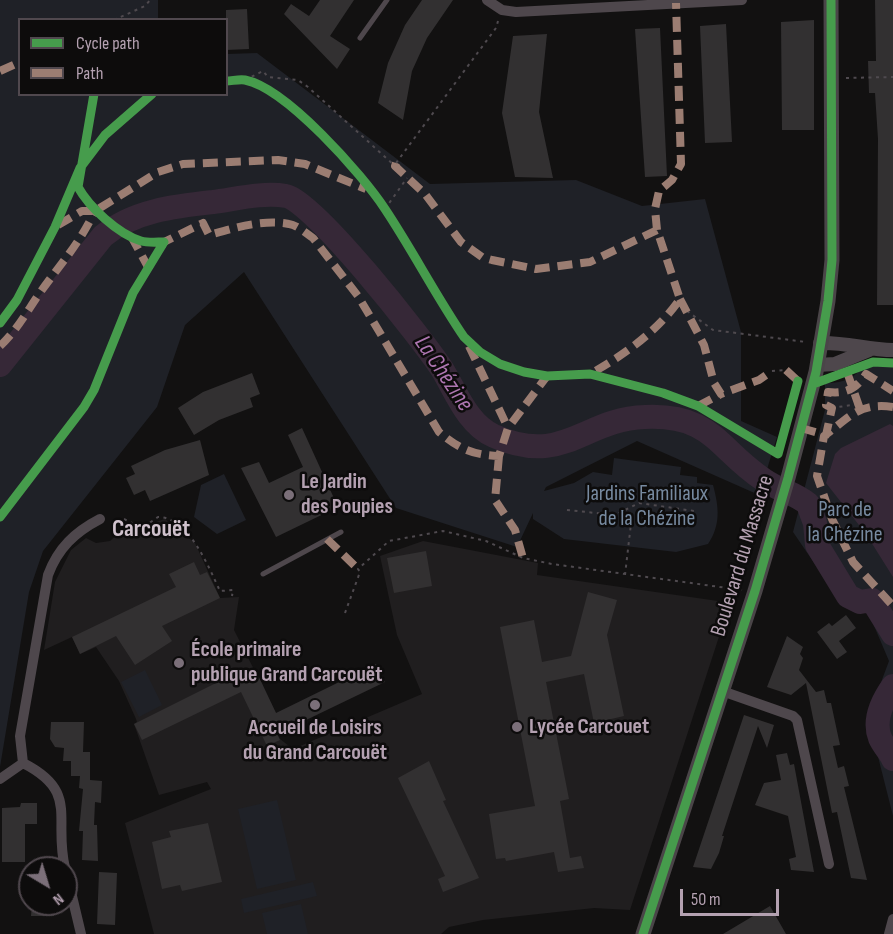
<!DOCTYPE html>
<html>
<head>
<meta charset="utf-8">
<style>
	body { margin:0 }
	#map { position:relative; width:893px; height:934px; overflow:hidden; background:#121111; font-family:"Sofia Sans Condensed",sans-serif }
	canvas { display:block }
	.legend { position:absolute; left:18px; top:18px; width:210px; height:78px; box-sizing:border-box; background:#0d0c0c; border:2px solid #50484e; margin:0; padding:8px 10px; list-style:none; font-size:18px; color:#b4a1b1 }
	.legend li { display:flex; align-items:center; gap:12px; height:30px }
	.legend b { width:30px; border:2px solid #50484e }
	.north { position:absolute; left:18px; top:856px; width:60px; height:60px; box-sizing:border-box; background:#0d0c0c; border:2px solid #50484e; border-radius:50%; rotate:142deg; font-size:16px; font-weight:700; line-height:24px; text-align:center; color:#b4a1b1 }
	.north::after { content:''; display:block; margin:auto; width:21px; height:27px; background:#7b6f79; clip-path:polygon(50% 0,100% 100%,50% 72%,0 100%) }
	.scale { position:absolute; left:680px; top:889px; width:99px; height:27px; box-sizing:border-box; border:3px solid #b4a1b1; border-top:0; padding-left:8px; font-size:18px; line-height:21px; white-space:nowrap; color:#b4a1b1; -webkit-text-stroke:4px #0d0c0c; paint-order:stroke }
</style>
</head>
<body>
<div id="map">
<canvas width="893" height="934"></canvas>
<ul class="legend">
<li><b style="height:8px;background:#469c4c"></b>Cycle path</li>
<li><b style="height:8px;background:#9b7d72"></b>Path</li>
</ul>
<div class="north">N</div>
<div class="scale">50 m</div>
</div>
<script>
const g = document.querySelector('canvas').getContext('2d');
g.lineJoin = 'round';
function fillPath(path, color) {
  g.fillStyle = color;
  g.fill(path, 'evenodd');
}
function stroke(path, color, width, dash) {
  g.strokeStyle = color;
  g.lineWidth = width;
  g.lineCap = dash ? 'butt' : 'round';
  g.setLineDash(dash || []);
  g.stroke(path);
}
function drawText(font, color, halo, rows, align = 'center') {
  g.font = font + ' "Sofia Sans Condensed",sans-serif';
  g.lineWidth = 5;
  g.setLineDash([]);
  g.textBaseline = 'middle';
  g.strokeStyle = halo;
  g.fillStyle = color;
  for (const [text, x, y, turn = 0] of rows) {
    g.save();
    g.translate(x, y);
    g.rotate((+turn || 0) * Math.PI / 180);
    g.textAlign = isNaN(turn) ? turn : align;
    if (halo) g.strokeText(text, 0, 0);
    g.fillText(text, 0, 0);
    g.restore();
  }
}
fillPath(new Path2D(`
	M 165,519 L 195,543 L 220,598 L 239,597 L 234,630 L 276,713 L 269,717 L 280,739 L 293,749 L 422,694 L 397,635 L 380,556 L 423,541 L 538,563 L 537,575 L 725,602 L 728,609 L 630,910 L 594,908 L 483,920 L 449,927 L 441,934 L 154,934 L 125,823 L 211,789 L 207,782 L 159,795 L 134,724 L 137,722 L 136,719 L 119,681 L 96,647 L 80,654 L 72,637 L 44,650 L 55,582 L 71,550 L 86,538 L 96,543 L 110,541 L 121,531 L 125,522 L 144,532 L 155,522 Z`), '#201e1f');
fillPath(new Path2D(`
	M 0,0 L 158,0 L 158,19 L 20,20 L 20,94 L 226,94 L 227,54 L 257,53 L 430,184 L 576,180 L 642,206 L 705,199 L 741,332 L 741,421 L 777,437 L 759,495 L 637,441 L 546,487 L 544,491 L 574,483 L 593,472 L 612,475 L 614,458 L 681,467 L 680,475 L 697,477 L 697,483 L 713,485 C 719,507 721,525 708,544 L 676,552 L 564,539 L 533,519 L 533,513 L 517,547 L 396,508 L 244,272 L 185,325 L 157,407 L 43,551 L 29,592 L 0,767 Z
	M 866,361 L 893,362 L 893,816 L 868,717 L 889,661 L 869,614 L 840,601 L 793,532 L 825,410 L 825,383 C 846,383 856,378 866,361 Z
	M 224,474 L 246,520 L 217,534 L 194,517 L 201,485 Z
	M 145,670 L 162,705 L 139,717 L 121,682 Z
	M 277,800 L 296,880 L 257,889 L 238,809 Z
	M 313,882 L 317,896 L 244,913 L 241,899 Z
	M 301,904 L 308,934 L 267,934 L 262,913 Z`), '#1f2127');
fillPath(new Path2D(`
	M 890,424 L 893,426 L 893,577 L 866,534 L 826,483 L 835,454 L 841,448 Z`), '#362837');
stroke(new Path2D(`
	M 0,365 L 103,236 C 133,211 175,206 213,202 C 236,199 263,192 286,196 C 313,200 423,340 442,369 C 456,392 468,425 494,436 C 564,467 583,419 645,417 C 713,414 717,449 764,480 C 778,490 795,493 808,504 L 815,523 L 817,545 L 848,596 L 860,602 L 872,600 L 893,634
	M 893,686 C 883,700 873,720 880,738 C 883,745 890,752 893,759`), '#362837', 24);
fillPath(new Path2D(`
	M 320,0 L 354,0 L 330,36 L 350,49 L 337,69 L 284,14 L 291,4 L 309,16 Z
	M 422,0 L 453,0 L 427,38 L 412,71 L 403,120 L 378,103 L 388,63 L 405,25 Z
	M 875,0 L 893,0 L 893,305 L 877,305 L 878,139 L 875,93 L 869,93 L 868,61 L 876,61 Z
	M 247,9 L 249,49 L 226,50 L 226,10 Z
	M 814,20 L 814,130 L 782,130 L 781,22 Z
	M 726,24 L 732,142 L 705,143 L 700,26 Z
	M 660,28 L 667,176 L 645,177 L 635,29 Z
	M 547,34 L 539,112 L 553,178 L 515,177 L 502,113 L 513,36 Z
	M 252,373 L 260,394 L 250,398 L 253,407 L 219,420 L 194,435 L 178,408 L 203,392 Z
	M 302,428 L 338,507 L 276,537 L 241,468 L 259,462 L 269,483 L 303,467 L 288,435 Z
	M 200,440 L 209,475 L 150,501 L 145,490 L 134,495 L 126,478 L 135,474 L 131,466 L 165,450 Z
	M 426,551 L 432,586 L 394,593 L 387,558 Z
	M 194,562 L 200,575 L 207,572 L 220,598 L 162,626 L 172,641 L 135,665 L 116,636 L 80,654 L 72,637 L 176,587 L 169,574 Z
	M 588,592 L 617,600 L 607,635 L 624,716 L 594,723 L 584,674 L 546,682 L 569,799 L 560,801 L 570,858 L 581,856 L 584,868 L 558,872 L 554,852 L 506,861 L 505,858 L 496,859 L 489,814 L 535,806 L 500,627 L 534,620 L 542,662 L 571,656 Z
	M 846,615 L 856,628 L 839,641 L 847,652 L 837,659 L 817,632 L 829,623 L 832,626 Z
	M 787,636 L 803,647 L 800,654 L 803,658 L 799,670 L 816,692 L 824,690 L 827,703 L 831,703 L 840,745 L 833,746 L 838,768 L 844,766 L 849,786 L 844,787 L 867,880 L 851,878 L 837,812 L 832,813 L 806,683 L 791,695 L 767,687 Z
	M 376,664 L 385,682 L 277,734 L 280,740 L 267,746 L 241,692 L 142,740 L 134,724 L 240,671 L 245,682 L 258,675 L 276,713 Z
	M 744,715 L 774,725 L 767,748 L 758,726 L 722,836 L 724,836 L 719,853 L 711,869 L 693,867 Z
	M 51,722 L 84,722 L 83,752 L 90,752 L 90,780 L 102,781 L 101,803 L 95,802 L 94,825 L 97,825 L 98,861 L 82,860 L 83,831 L 79,831 L 83,789 L 79,788 L 80,776 L 71,776 L 71,761 L 63,761 L 64,748 L 55,747 L 50,739 Z
	M 787,753 L 790,765 L 794,764 L 814,872 L 791,870 L 789,859 L 796,857 L 788,816 L 755,805 L 764,783 L 781,780 L 776,755 Z
	M 429,761 L 446,800 L 443,801 L 479,878 L 443,892 L 438,879 L 445,876 L 398,778 Z
	M 21,803 L 37,803 L 37,824 L 25,824 L 25,862 L 2,862 L 2,808 L 20,807 Z
	M 208,823 L 222,882 L 182,891 L 180,885 L 162,889 L 152,842 L 171,837 L 169,831 Z
	M 99,872 L 117,873 L 115,925 L 97,924 Z
	M 32,904 L 54,904 L 54,916 L 31,916 Z
	M 770,906 L 786,934 L 723,934 Z`), '#323031');
stroke(new Path2D(`
	M 114,20 L 145,6 L 150,0
	M 846,78 L 893,77
	M 245,80 L 263,71 L 268,77 L 298,80 L 308,87 L 395,166
	M 396,163 L 496,28 L 498,21
	M 385,209 L 407,178
	M 55,227 L 80,168
	M 687,311 L 713,330 L 806,342
	M 772,371 L 786,370
	M 832,408 L 858,404
	M 567,510 L 615,515 L 639,503 L 694,511
	M 124,519 L 142,528 L 158,517 C 189,517 209,568 220,591 L 233,590 L 232,596
	M 625,575 L 632,515 L 628,510
	M 345,613 L 360,572 L 358,569 L 389,541 L 443,531 L 486,541 L 523,558 L 552,564 L 742,590`), '#4f4a4f', 2, [3, 4.5]);
stroke(new Path2D(`
	M 360,38 L 387,0
	M 263,574 L 341,532`), '#4e474c', 5);
stroke(new Path2D(`
	M 487,0 L 502,10 L 516,12 L 742,0
	M 722,691 L 793,716 L 797,720 L 829,864
	M 23,763 L 20,736 L 48,575 C 58,548 75,532 100,519
	M 0,779 L 23,763 C 80,792 53,818 65,868
	M 66,871 L 81,934
	M 889,934 L 893,919`), '#4e474c', 10);
stroke(new Path2D(`
	M 820,343 C 846,342 868,350 893,350
	M 817,365 L 835,364 L 869,350`), '#4e474c', 14);
stroke(new Path2D(`
	M 643,934 L 755,591 L 788,478 L 816,372 L 828,301 L 832,260 L 831,0`), '#4a4548', 15);
stroke(new Path2D(`
	M 0,71 L 20,62
	M 396,163 L 395,166 L 425,194 L 461,242 L 482,257 L 492,260 L 536,269 L 590,262 L 657,230 L 680,299 C 658,331 624,355 590,374
	M 58,225 L 82,211 L 95,211 L 158,172 L 183,164 L 278,160 L 305,164 L 366,189
	M 657,230 L 655,209 L 659,191 L 672,180 L 681,164 L 676,3
	M 131,236 L 148,267
	M 161,247 L 164,242 L 203,223 L 209,235 C 234,228 263,219 289,224 C 297,225 307,234 313,238 L 358,296 L 439,432 C 459,449 473,455 499,456 L 508,428 L 547,376
	M 680,299 L 704,345 L 714,383 L 721,394 L 759,380 L 772,371
	M 0,346 C 16,331 25,315 37,297 C 59,265 77,248 95,211
	M 469,346 L 508,428
	M 786,370 L 798,381 L 797,384
	M 847,372 L 860,409
	M 698,406 L 721,394
	M 893,407 C 859,402 849,418 824,436 L 817,476 L 832,519 L 853,562 L 893,606
	M 801,428 L 826,435 L 832,408 L 826,405 L 828,392 C 846,394 856,389 866,374 L 893,391
	M 499,456 L 495,500 L 515,530 L 523,558
	M 327,539 L 358,569`), '#9b7d72', 8, [15, 8]);
stroke(new Path2D(`
	M 226,81 C 232,81 239,79 245,80 C 286,88 362,174 385,209 C 413,251 436,296 464,337 L 480,352 L 500,364 L 524,372 L 547,376 L 590,374 L 663,393 L 698,406 L 778,454 L 798,381
	M 0,323 L 17,300 L 55,227 L 80,168 L 105,135 L 152,94
	M 813,384 L 873,362 L 893,363
	M 0,517 L 84,407 L 94,390 L 133,293 L 164,242 C 157,242 148,243 141,241 C 118,234 89,207 78,187 L 94,94
	M 643,934 L 755,591 L 788,478 L 816,372 L 828,301 L 832,260 L 831,0`), '#469c4c', 9);
for (const [x, y, r, color] of [
	[289,495,6,"#7b6f79"],
	[179,663,6,"#7b6f79"],
	[315,705,6,"#7b6f79"],
	[517,727,6,"#7b6f79"]
]) {
  const dot = new Path2D();
  dot.arc(x, y, r, 0, 2 * Math.PI);
  g.fillStyle = color;
  g.fill(dot);
  stroke(dot, '#0d0c0c', 2);
}
drawText('bold 22px', '#b4a1b1', '#0d0c0c', [
	["Le Jardin",301,482],
	["des Poupies",301,507],
	["École primaire",191,650],
	["publique Grand Carcouët",191,675],
	["Lycée Carcouet",529,727],
	["Accueil de Loisirs",315,728,"center"],
	["du Grand Carcouët",315,753,"center"]
], 'left');
drawText('22px', '#778aa0', '#0d0c0c', [
	["Jardins Familiaux",647,494],
	["de la Chézine",647,519],
	["Parc de",845,510],
	["la Chézine",845,535]
]);
drawText('22px', '#b4a1b1', '#0d0c0c', [
	["Boulevard du Massacre",743,556,-73]
]);
drawText('italic 24px', '#ae76b1', '#0d0c0c', [
	["La Chézine",443,374,56]
]);
drawText('bold 24px', '#d0c2cd', '#0d0c0c', [
	["Carcouët",151,530]
]);
</script>
</body>
</html>
